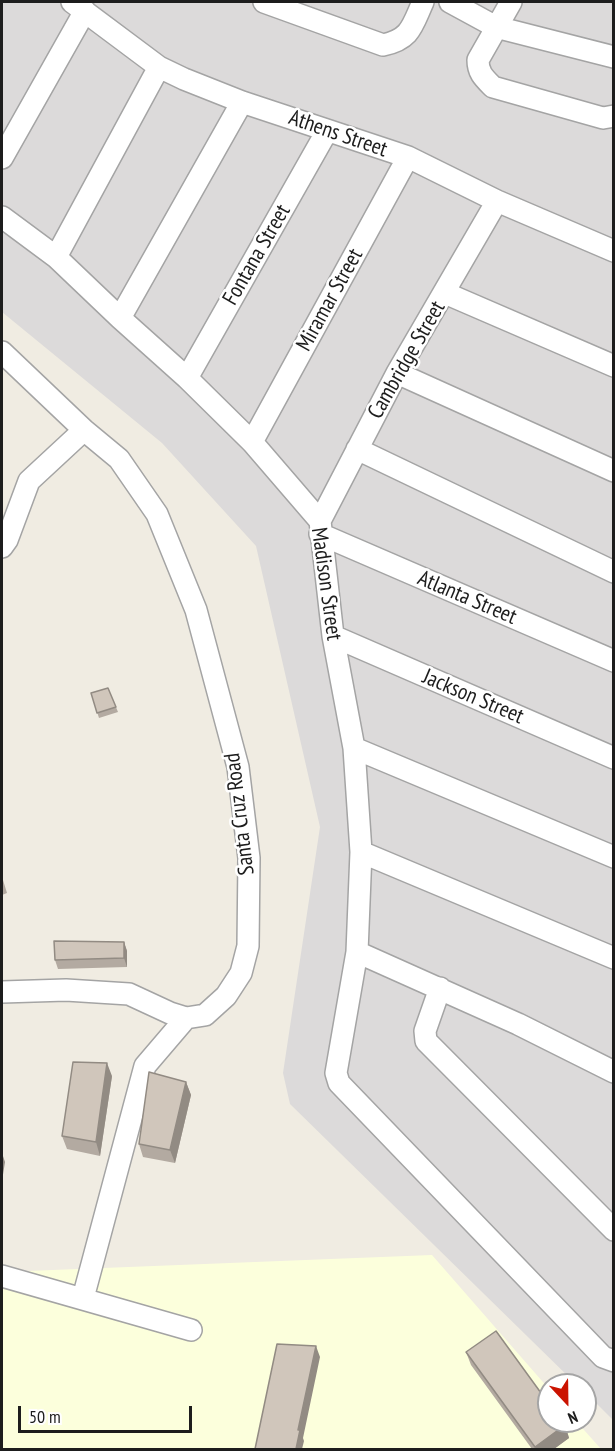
<!DOCTYPE html>
<html>
<head>
<meta charset="utf-8">
<style>
	body { margin:0 }
	#map { position:relative; width:615px; height:1451px; overflow:hidden; background:#f0ece2; font-family:"PT Sans Narrow",sans-serif }
	canvas { display:block }
	.frame { position:absolute; inset:0; border:3px solid #1d1d1d; pointer-events:none }
	.north { position:absolute; left:537px; top:1373px; width:60px; height:60px; box-sizing:border-box; background:#fff; border:2px solid #a5a5a5; border-radius:50%; rotate:158deg; font-size:16px; font-weight:700; line-height:24px; text-align:center; color:#1d1d1d }
	.north::after { content:''; display:block; margin:auto; width:21px; height:27px; background:#cb1300; clip-path:polygon(50% 0,100% 100%,50% 72%,0 100%) }
	.scale { position:absolute; left:18px; top:1406px; width:174px; height:27px; box-sizing:border-box; border:3px solid #1d1d1d; border-top:0; padding-left:8px; font-size:18px; line-height:21px; white-space:nowrap; color:#1d1d1d; -webkit-text-stroke:4px #fff; paint-order:stroke }
</style>
</head>
<body>
<div id="map">
<canvas width="615" height="1451"></canvas>
<div class="frame"></div>
<div class="north">N</div>
<div class="scale">50 m</div>
</div>
<script>
const g = document.querySelector('canvas').getContext('2d');
g.lineJoin = 'round';
function fillPath(path, color) {
  g.fillStyle = color;
  g.fill(path, 'evenodd');
}
function stroke(path, color, width, dash) {
  g.strokeStyle = color;
  g.lineWidth = width;
  g.lineCap = dash ? 'butt' : 'round';
  g.setLineDash(dash || []);
  g.stroke(path);
}
function drawText(font, color, halo, rows, align = 'center') {
  g.font = font + ' "PT Sans Narrow",sans-serif';
  g.lineWidth = 5;
  g.setLineDash([]);
  g.textBaseline = 'middle';
  g.strokeStyle = halo;
  g.fillStyle = color;
  for (const [text, x, y, turn = 0] of rows) {
    g.save();
    g.translate(x, y);
    g.rotate((+turn || 0) * Math.PI / 180);
    g.textAlign = isNaN(turn) ? turn : align;
    if (halo) g.strokeText(text, 0, 0);
    g.fillText(text, 0, 0);
    g.restore();
  }
}
fillPath(new Path2D(`
	M 2,2 L 613,2 L 613,1420 L 585,1392 L 585,1385 L 577,1385 L 290,1104 L 283,1073 L 320,827 L 256,546 L 162,443 L 2,312 Z`), '#dcdada');
fillPath(new Path2D(`
	M 432,1255 L 549,1389 L 549,1421 L 576,1421 L 601,1449 L 2,1449 L 2,1272 Z`), '#fcffdc');
const minor = new Path2D(`
	M 72,2 L 159,67 L 184,79 L 242,102 L 408,157 L 497,201 L 614,251
	M 264,2 L 383,45 C 411,39 412,26 423,2
	M 450,2 L 496,27 L 614,57
	M 511,2 L 478,60 C 478,73 484,78 493,87 L 603,118 L 614,116
	M 2,158 L 85,11
	M 2,217 L 56,257 L 120,318 L 187,378 L 252,442 L 320,521 L 333,636 L 354,748 L 361,852 L 357,952 L 336,1073 L 339,1083 L 603,1357 L 614,1361
	M 56,257 L 159,67
	M 445,293 L 614,366
	M 120,318 L 242,102
	M 2,352 L 84,430 L 119,459 L 157,514 L 196,610 L 238,767 L 249,858 L 248,946 L 241,973 L 226,996 L 205,1015 L 186,1018 L 145,1066 L 83,1298
	M 397,373 L 614,471
	M 187,378 L 327,131
	M 252,442 L 408,157
	M 357,449 L 614,572
	M 320,521 L 397,373 L 497,201
	M 320,534 L 614,661
	M 2,547 L 7,540 L 29,481 L 84,430
	M 333,636 L 614,758
	M 354,748 L 614,857
	M 361,852 L 614,958
	M 357,952 L 518,1024 L 614,1072
	M 440,988 L 425,1031 L 426,1041 L 614,1230
	M 2,992 L 66,990 L 129,994 L 170,1013 L 186,1018
	M 2,1276 L 191,1330`);
stroke(minor, '#a4a4a4', 24);
stroke(minor, '#fff', 21);
fillPath(new Path2D(`
	M 108,688 L 118,712 L 99,718 L 91,693 Z
	M 2,880 L 3,880 L 7,893 L 2,895 Z
	M 124,942 L 127,951 L 127,967 L 58,969 L 55,960 Z
	M 112,1076 L 100,1156 L 67,1149 L 62,1136 Z
	M 186,1082 L 191,1095 L 175,1163 L 143,1157 L 139,1144 Z
	M 466,1352 L 565,1425 L 569,1438 L 554,1449 L 532,1449 L 471,1365 Z`), '#b3aaa1');
fillPath(new Path2D(`
	M 124,942 L 127,951 L 127,967 L 124,958 Z
	M 107,1063 L 112,1076 L 100,1156 L 96,1142 Z
	M 186,1082 L 191,1095 L 175,1163 L 170,1150 Z
	M 2,1153 L 5,1162 L 2,1181 Z
	M 316,1346 L 320,1357 L 303,1438 L 304,1441 L 302,1449 L 296,1449 L 298,1430 Z
	M 565,1425 L 569,1438 L 554,1449 L 536,1449 L 535,1447 Z`), '#928b83');
const building = new Path2D(`
	M 108,688 L 116,707 L 97,713 L 91,693 Z
	M 54,941 L 124,942 L 124,958 L 55,960 Z
	M 73,1062 L 107,1063 L 96,1142 L 62,1136 Z
	M 149,1072 L 186,1082 L 170,1150 L 139,1144 Z
	M 496,1331 L 549,1404 L 549,1421 L 561,1421 L 565,1425 L 535,1447 L 466,1352 Z
	M 277,1344 L 316,1346 L 298,1430 L 300,1430 L 296,1449 L 255,1449 Z`);
fillPath(building, '#d0c6bb');
stroke(building, '#928b83', 1.5);
drawText('22px', '#1d1d1d', '#fff', [
	["Athens Street",338,134,19],
	["Fontana Street",257,255,-60],
	["Miramar Street",330,300,-61],
	["Cambridge Street",407,360,-60],
	["Madison Street",326,584,82],
	["Atlanta Street",467,598,23],
	["Jackson Street",473,697,23],
	["Santa Cruz Road",240,814,-97]
]);
</script>
</body>
</html>
